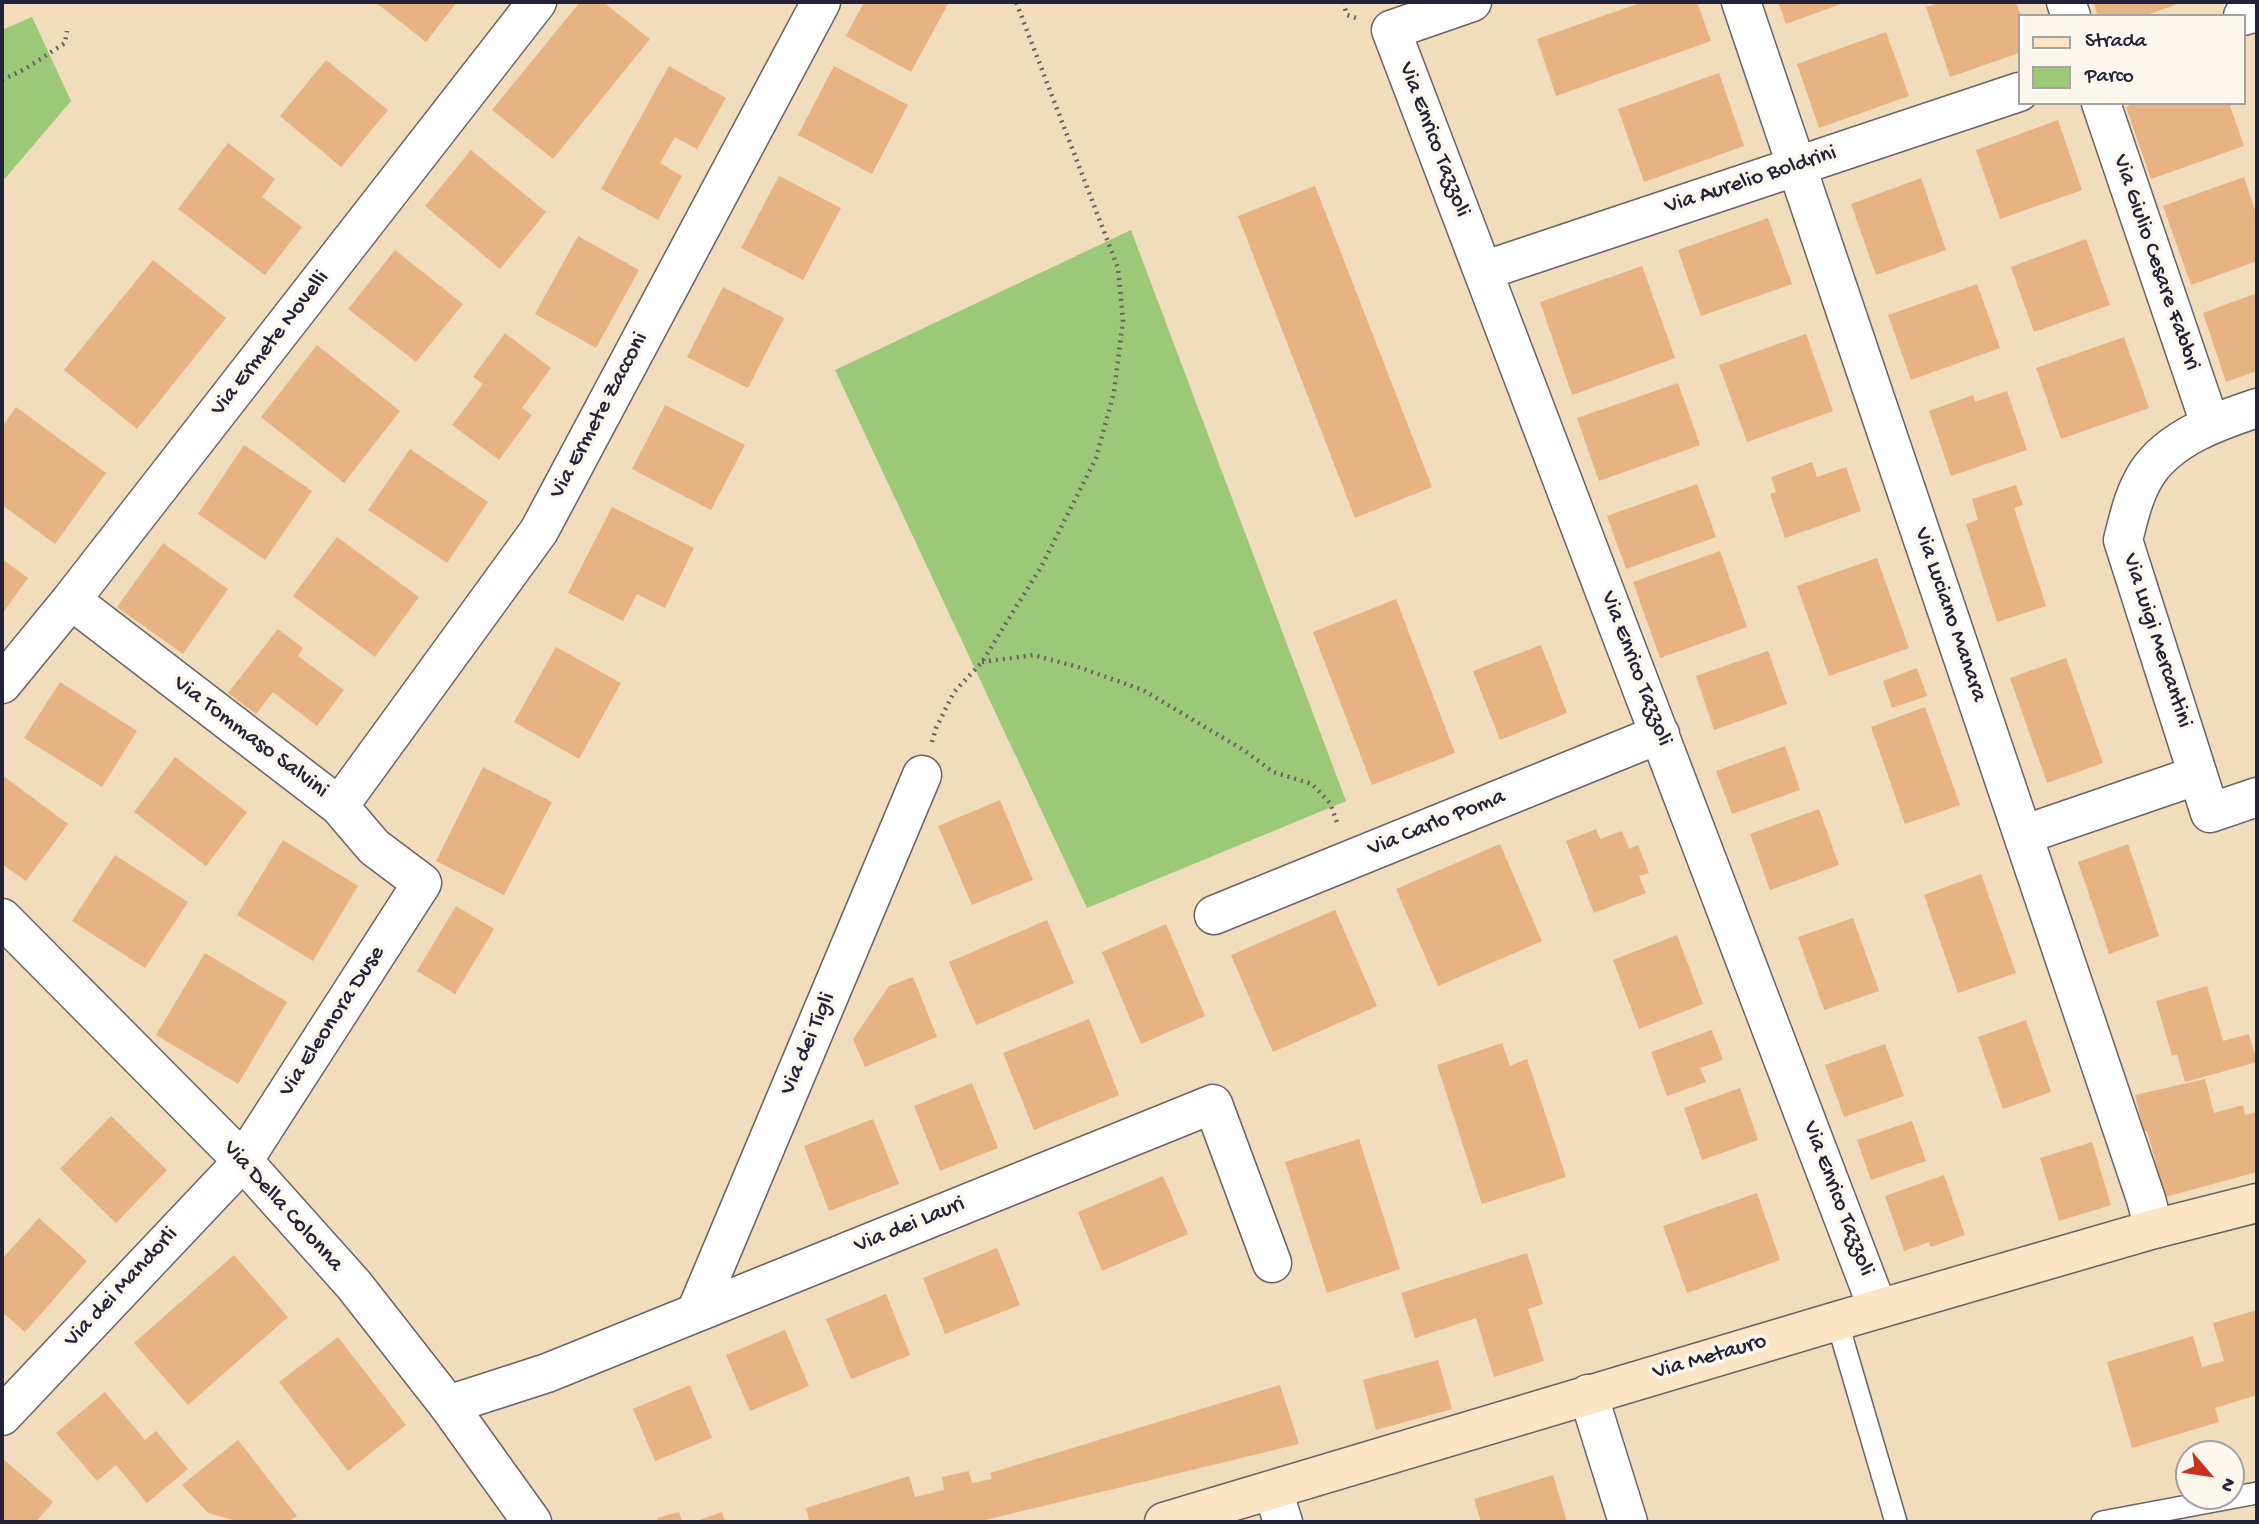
<!DOCTYPE html>
<html>
<head>
<meta charset="utf-8">
<style>
	body { margin:0 }
	#map { position:relative; width:2259px; height:1524px; overflow:hidden; background:#f1dcbb; font-family:"Gochi Hand",sans-serif }
	canvas { display:block }
	.frame { position:absolute; inset:0; border:4px solid #22223b; pointer-events:none }
	.legend { position:absolute; left:2018px; top:14px; width:228px; height:91px; box-sizing:border-box; background:#fbf7ec; border:2px solid #a4a2a5; margin:0; padding:9px 12px; list-style:none; font-size:21px; color:#22223b }
	.legend li { display:flex; align-items:center; gap:14px; height:35px }
	.legend b { width:35px; border:2px solid #a4a2a5 }
	.north { position:absolute; left:2175px; top:1440px; width:70px; height:70px; box-sizing:border-box; background:#fbf7ec; border:2px solid #a4a2a5; border-radius:50%; rotate:119deg; font-size:19px; font-weight:700; line-height:28px; text-align:center; color:#22223b }
	.north::after { content:''; display:block; margin:auto; width:24px; height:32px; background:#c8321e; clip-path:polygon(50% 0,100% 100%,50% 72%,0 100%) }
</style>
</head>
<body>
<div id="map">
<canvas width="2259" height="1524"></canvas>
<div class="frame"></div>
<ul class="legend">
<li><b style="height:9px;background:#fce5c4"></b>Strada</li>
<li><b style="height:19px;background:#9bc977"></b>Parco</li>
</ul>
<div class="north">N</div>
</div>
<script>
const g = document.querySelector('canvas').getContext('2d');
g.lineJoin = 'round';
function fillPath(path, color) {
  g.fillStyle = color;
  g.fill(path, 'evenodd');
}
function stroke(path, color, width, dash) {
  g.strokeStyle = color;
  g.lineWidth = width;
  g.lineCap = dash ? 'butt' : 'round';
  g.setLineDash(dash || []);
  g.stroke(path);
}
function drawText(font, color, halo, rows, align = 'center') {
  g.font = font + ' "Gochi Hand",sans-serif';
  g.lineWidth = 7;
  g.setLineDash([]);
  g.textBaseline = 'middle';
  g.strokeStyle = halo;
  g.fillStyle = color;
  for (const [text, x, y, turn = 0] of rows) {
    g.save();
    g.translate(x, y);
    g.rotate((+turn || 0) * Math.PI / 180);
    g.textAlign = isNaN(turn) ? turn : align;
    if (halo) g.strokeText(text, 0, 0);
    g.fillText(text, 0, 0);
    g.restore();
  }
}
fillPath(new Path2D(`
	M 32,17 L 71,101 L 2,182 L 2,30 Z
	M 1131,230 L 1346,801 L 1087,908 L 835,370 Z`), '#9bc977');
fillPath(new Path2D(`
	M 375,2 L 457,2 L 426,42 Z
	M 580,2 L 603,2 L 650,39 L 553,159 L 492,110 Z
	M 864,2 L 949,2 L 911,72 L 846,36 Z
	M 1643,2 L 1697,2 L 1711,41 L 1556,96 L 1537,39 Z
	M 1778,2 L 1846,2 L 1786,24 Z
	M 1942,2 L 2016,2 L 2021,16 L 2019,53 L 1950,77 L 1926,7 Z
	M 2093,2 L 2183,2 L 2144,16 L 2098,16 Z
	M 1886,32 L 1909,96 L 1819,128 L 1797,64 Z
	M 326,60 L 388,110 L 341,167 L 280,116 Z
	M 669,66 L 726,98 L 697,149 L 675,137 L 660,163 L 682,176 L 658,220 L 601,189 Z
	M 834,66 L 908,105 L 872,174 L 798,135 Z
	M 1719,73 L 1744,146 L 1644,182 L 1618,109 Z
	M 2136,103 L 2229,103 L 2244,146 L 2151,179 L 2126,107 Z
	M 2058,120 L 2082,190 L 2000,219 L 1976,150 Z
	M 228,143 L 275,179 L 262,197 L 302,227 L 265,275 L 178,209 Z
	M 471,150 L 546,212 L 500,269 L 425,206 Z
	M 779,176 L 841,208 L 803,280 L 741,248 Z
	M 2244,177 L 2257,216 L 2257,261 L 2191,285 L 2163,206 Z
	M 1921,178 L 1946,250 L 1876,275 L 1851,204 Z
	M 1315,186 L 1432,487 L 1355,518 L 1238,216 Z
	M 1768,218 L 1792,284 L 1701,316 L 1678,250 Z
	M 578,236 L 639,270 L 596,348 L 535,314 Z
	M 2086,239 L 2110,305 L 2034,332 L 2011,267 Z
	M 395,250 L 463,304 L 416,362 L 348,309 Z
	M 153,260 L 226,318 L 137,429 L 64,370 Z
	M 1642,266 L 1675,358 L 1572,395 L 1540,302 Z
	M 1977,284 L 2000,348 L 1911,380 L 1888,315 Z
	M 723,287 L 784,318 L 748,388 L 687,357 Z
	M 2257,293 L 2257,371 L 2226,382 L 2203,313 Z
	M 505,333 L 551,368 L 522,408 L 532,415 L 499,460 L 452,425 L 483,384 L 473,377 Z
	M 1806,334 L 1833,411 L 1747,442 L 1719,365 Z
	M 2124,337 L 2149,408 L 2061,439 L 2036,368 Z
	M 317,345 L 400,411 L 344,483 L 261,417 Z
	M 1678,383 L 1700,445 L 1599,481 L 1577,418 Z
	M 2007,391 L 2027,450 L 1951,476 L 1929,411 L 1973,395 L 1975,402 Z
	M 665,405 L 745,445 L 711,510 L 632,469 Z
	M 16,407 L 106,473 L 55,544 L 2,505 L 2,427 Z
	M 244,445 L 312,491 L 265,560 L 198,514 Z
	M 410,449 L 488,502 L 447,563 L 368,510 Z
	M 1812,462 L 1817,477 L 1846,467 L 1861,511 L 1785,538 L 1770,494 L 1776,492 L 1771,477 Z
	M 1697,484 L 1716,537 L 1626,569 L 1607,516 Z
	M 2016,485 L 2023,505 L 2014,508 L 2046,606 L 1997,622 L 1966,524 L 1978,520 L 1972,499 Z
	M 612,507 L 694,548 L 665,608 L 637,594 L 623,621 L 568,593 Z
	M 337,537 L 419,597 L 375,657 L 293,596 Z
	M 163,543 L 228,589 L 183,654 L 117,607 Z
	M 1720,551 L 1747,627 L 1660,658 L 1633,582 Z
	M 1877,558 L 1909,648 L 1829,676 L 1797,586 Z
	M 2,559 L 28,578 L 2,614 Z
	M 1396,599 L 1455,753 L 1372,785 L 1313,632 Z
	M 278,629 L 303,648 L 298,656 L 344,690 L 317,726 L 273,692 L 256,714 L 228,693 Z
	M 1541,645 L 1567,713 L 1500,740 L 1473,671 Z
	M 556,647 L 621,683 L 579,759 L 514,722 Z
	M 1768,651 L 1787,704 L 1714,730 L 1696,676 Z
	M 2066,658 L 2103,763 L 2047,783 L 2010,678 Z
	M 1917,668 L 1927,696 L 1892,708 L 1883,681 Z
	M 60,682 L 137,731 L 102,787 L 24,738 Z
	M 1925,707 L 1960,805 L 1905,824 L 1871,727 Z
	M 1785,746 L 1800,790 L 1732,814 L 1716,771 Z
	M 175,757 L 247,812 L 206,866 L 134,812 Z
	M 483,767 L 552,802 L 504,895 L 436,861 Z
	M 2,775 L 68,824 L 26,881 L 2,864 Z
	M 1000,800 L 1033,880 L 972,905 L 938,826 Z
	M 1819,809 L 1839,865 L 1770,890 L 1750,834 Z
	M 1596,829 L 1600,839 L 1622,831 L 1629,849 L 1638,845 L 1649,873 L 1639,876 L 1646,893 L 1594,913 L 1566,841 Z
	M 283,840 L 358,886 L 313,961 L 237,915 Z
	M 1500,844 L 1542,941 L 1438,986 L 1396,889 Z
	M 2128,844 L 2159,936 L 2109,954 L 2078,862 Z
	M 115,855 L 188,902 L 145,968 L 72,921 Z
	M 1981,874 L 2016,973 L 1958,993 L 1924,895 Z
	M 456,906 L 494,929 L 455,994 L 417,971 Z
	M 1335,910 L 1377,1006 L 1273,1052 L 1231,955 Z
	M 1853,918 L 1879,991 L 1824,1010 L 1798,937 Z
	M 1047,920 L 1074,983 L 976,1025 L 949,962 Z
	M 1166,924 L 1205,1016 L 1141,1044 L 1102,952 Z
	M 1677,935 L 1703,1004 L 1639,1029 L 1613,960 Z
	M 205,953 L 287,1002 L 238,1084 L 156,1035 Z
	M 913,977 L 937,1037 L 865,1067 L 853,1039 L 889,986 Z
	M 2207,986 L 2223,1041 L 2249,1034 L 2257,1062 L 2185,1082 L 2177,1054 L 2172,1056 L 2156,1001 Z
	M 1089,1019 L 1119,1095 L 1034,1130 L 1003,1053 Z
	M 2026,1020 L 2051,1092 L 2003,1109 L 1978,1037 Z
	M 1712,1030 L 1723,1060 L 1700,1068 L 1706,1082 L 1667,1096 L 1651,1052 Z
	M 1502,1043 L 1510,1066 L 1527,1059 L 1566,1177 L 1482,1204 L 1437,1065 Z
	M 1885,1044 L 1904,1096 L 1844,1117 L 1825,1065 Z
	M 2205,1079 L 2214,1113 L 2243,1105 L 2245,1115 L 2257,1112 L 2257,1172 L 2165,1197 L 2147,1131 L 2144,1132 L 2135,1095 Z
	M 972,1083 L 998,1148 L 940,1171 L 914,1106 Z
	M 1740,1088 L 1758,1140 L 1702,1160 L 1684,1108 Z
	M 111,1116 L 167,1170 L 116,1223 L 60,1169 Z
	M 873,1119 L 899,1184 L 829,1211 L 804,1146 Z
	M 1912,1121 L 1926,1161 L 1871,1180 L 1857,1140 Z
	M 1359,1139 L 1400,1269 L 1327,1293 L 1285,1162 Z
	M 2092,1142 L 2111,1205 L 2059,1221 L 2040,1158 Z
	M 1944,1175 L 1965,1235 L 1931,1247 L 1929,1242 L 1904,1251 L 1885,1196 Z
	M 1163,1176 L 1188,1234 L 1102,1271 L 1078,1212 Z
	M 1757,1193 L 1780,1260 L 1687,1293 L 1663,1226 Z
	M 39,1218 L 87,1261 L 25,1332 L 2,1312 L 2,1259 Z
	M 997,1248 L 1020,1305 L 945,1334 L 923,1278 Z
	M 1527,1253 L 1543,1304 L 1528,1309 L 1544,1361 L 1494,1377 L 1476,1318 L 1415,1338 L 1401,1293 Z
	M 234,1255 L 288,1317 L 188,1405 L 134,1343 Z
	M 886,1294 L 910,1355 L 851,1379 L 826,1319 Z
	M 2257,1310 L 2257,1395 L 2215,1408 L 2219,1422 L 2132,1448 L 2107,1362 L 2193,1336 L 2202,1367 L 2224,1361 L 2213,1323 Z
	M 785,1330 L 809,1386 L 750,1411 L 726,1355 Z
	M 338,1337 L 406,1425 L 348,1471 L 279,1382 Z
	M 1438,1360 L 1452,1409 L 1376,1430 L 1363,1380 Z
	M 690,1385 L 712,1438 L 655,1461 L 633,1409 Z
	M 1280,1385 L 1299,1444 L 977,1522 L 804,1522 L 809,1520 L 806,1508 L 909,1476 L 915,1497 L 944,1490 L 942,1477 L 969,1471 L 972,1483 L 992,1479 L 990,1473 Z
	M 105,1392 L 145,1440 L 156,1431 L 188,1469 L 147,1503 L 116,1465 L 97,1481 L 56,1433 Z
	M 238,1440 L 297,1516 L 288,1522 L 240,1522 L 208,1513 L 182,1485 Z
	M 2,1458 L 53,1502 L 36,1522 L 2,1522 Z
	M 1553,1475 L 1567,1522 L 1481,1522 L 1474,1499 Z
	M 679,1512 L 682,1522 L 658,1522 L 657,1518 Z
	M 722,1512 L 725,1522 L 694,1522 Z`), '#e7b382');
const lane = new Path2D(`
	M 1837,1321 L 1896,1522
	M 2102,1522 L 2257,1493`);
const street = new Path2D(`
	M 1472,2 L 1391,30 L 1878,1309
	M 1741,2 L 2146,1199 L 2154,1229
	M 2066,2 L 2071,16
	M 2243,16 L 2257,12
	M 2101,103 L 2210,424
	M 1483,271 L 2019,92
	M 2257,408 C 2218,421 2171,437 2147,473 C 2134,493 2129,517 2123,540 L 2210,813 L 2257,797
	M 2,684 L 71,600 L 537,2
	M 339,806 L 539,531 L 821,2
	M 2023,835 L 2198,775
	M 1214,915 L 1660,734
	M 2,918 L 243,1161 L 354,1285 L 448,1405 L 532,1522
	M 696,1312 L 922,775
	M 1588,1394 L 1628,1522
	M 448,1405 L 547,1373 L 1213,1104 L 1272,1263
	M 2,1416 L 243,1161 L 422,883 L 374,847 L 339,806 L 71,600
	M 1273,1491 L 1283,1522`);
const secondary = new Path2D(`
	M 1164,1522 L 1837,1321 L 2154,1229 L 2257,1203`);
stroke(lane, '#6a6368', 24);
stroke(street, '#6a6368', 41);
stroke(secondary, '#6a6368', 41);
stroke(new Path2D(`
	M 1343,2 L 1347,15 L 1356,18
	M 2,80 L 25,69 L 65,43 L 67,31
	M 982,662 L 1033,655 L 1078,667 L 1143,690 L 1245,751 L 1273,772 L 1312,784 L 1330,803 L 1338,825
	M 932,742 L 936,728 L 954,692 L 982,662 L 1041,567 L 1096,458 L 1114,392 L 1123,320 L 1118,268 L 1016,2`), '#6a6368', 4.5, [2, 5]);
stroke(lane, '#fff', 21);
stroke(street, '#fff', 38);
stroke(secondary, '#fce5c4', 38);
drawText('23px', '#22223b', '#fbf7ec', [
	["Via Enrico Tazzoli",1433,140,69],
	["Via Aurelio Boldrini",1751,181,-18],
	["Via Giulio Cesare Fabbri",2155,263,71],
	["Via Ermete Novelli",271,344,-52],
	["Via Ermete Zacconi",600,416,-62],
	["Via Luciano Manara",1949,615,71],
	["Via Luigi Mercantini",2156,641,72],
	["Via Enrico Tazzoli",1635,669,69],
	["Via Tommaso Salvini",250,738,37],
	["Via Carlo Poma",1437,824,-22],
	["Via Eleonora Duse",333,1022,-57],
	["Via dei Tigli",809,1044,-67],
	["Via Enrico Tazzoli",1837,1199,69],
	["Via Della Colonna",282,1207,48],
	["Via dei Lauri",910,1226,-22],
	["Via dei Mandorli",122,1288,-47],
	["Via Metauro",1710,1358,-16]
]);
</script>
</body>
</html>
